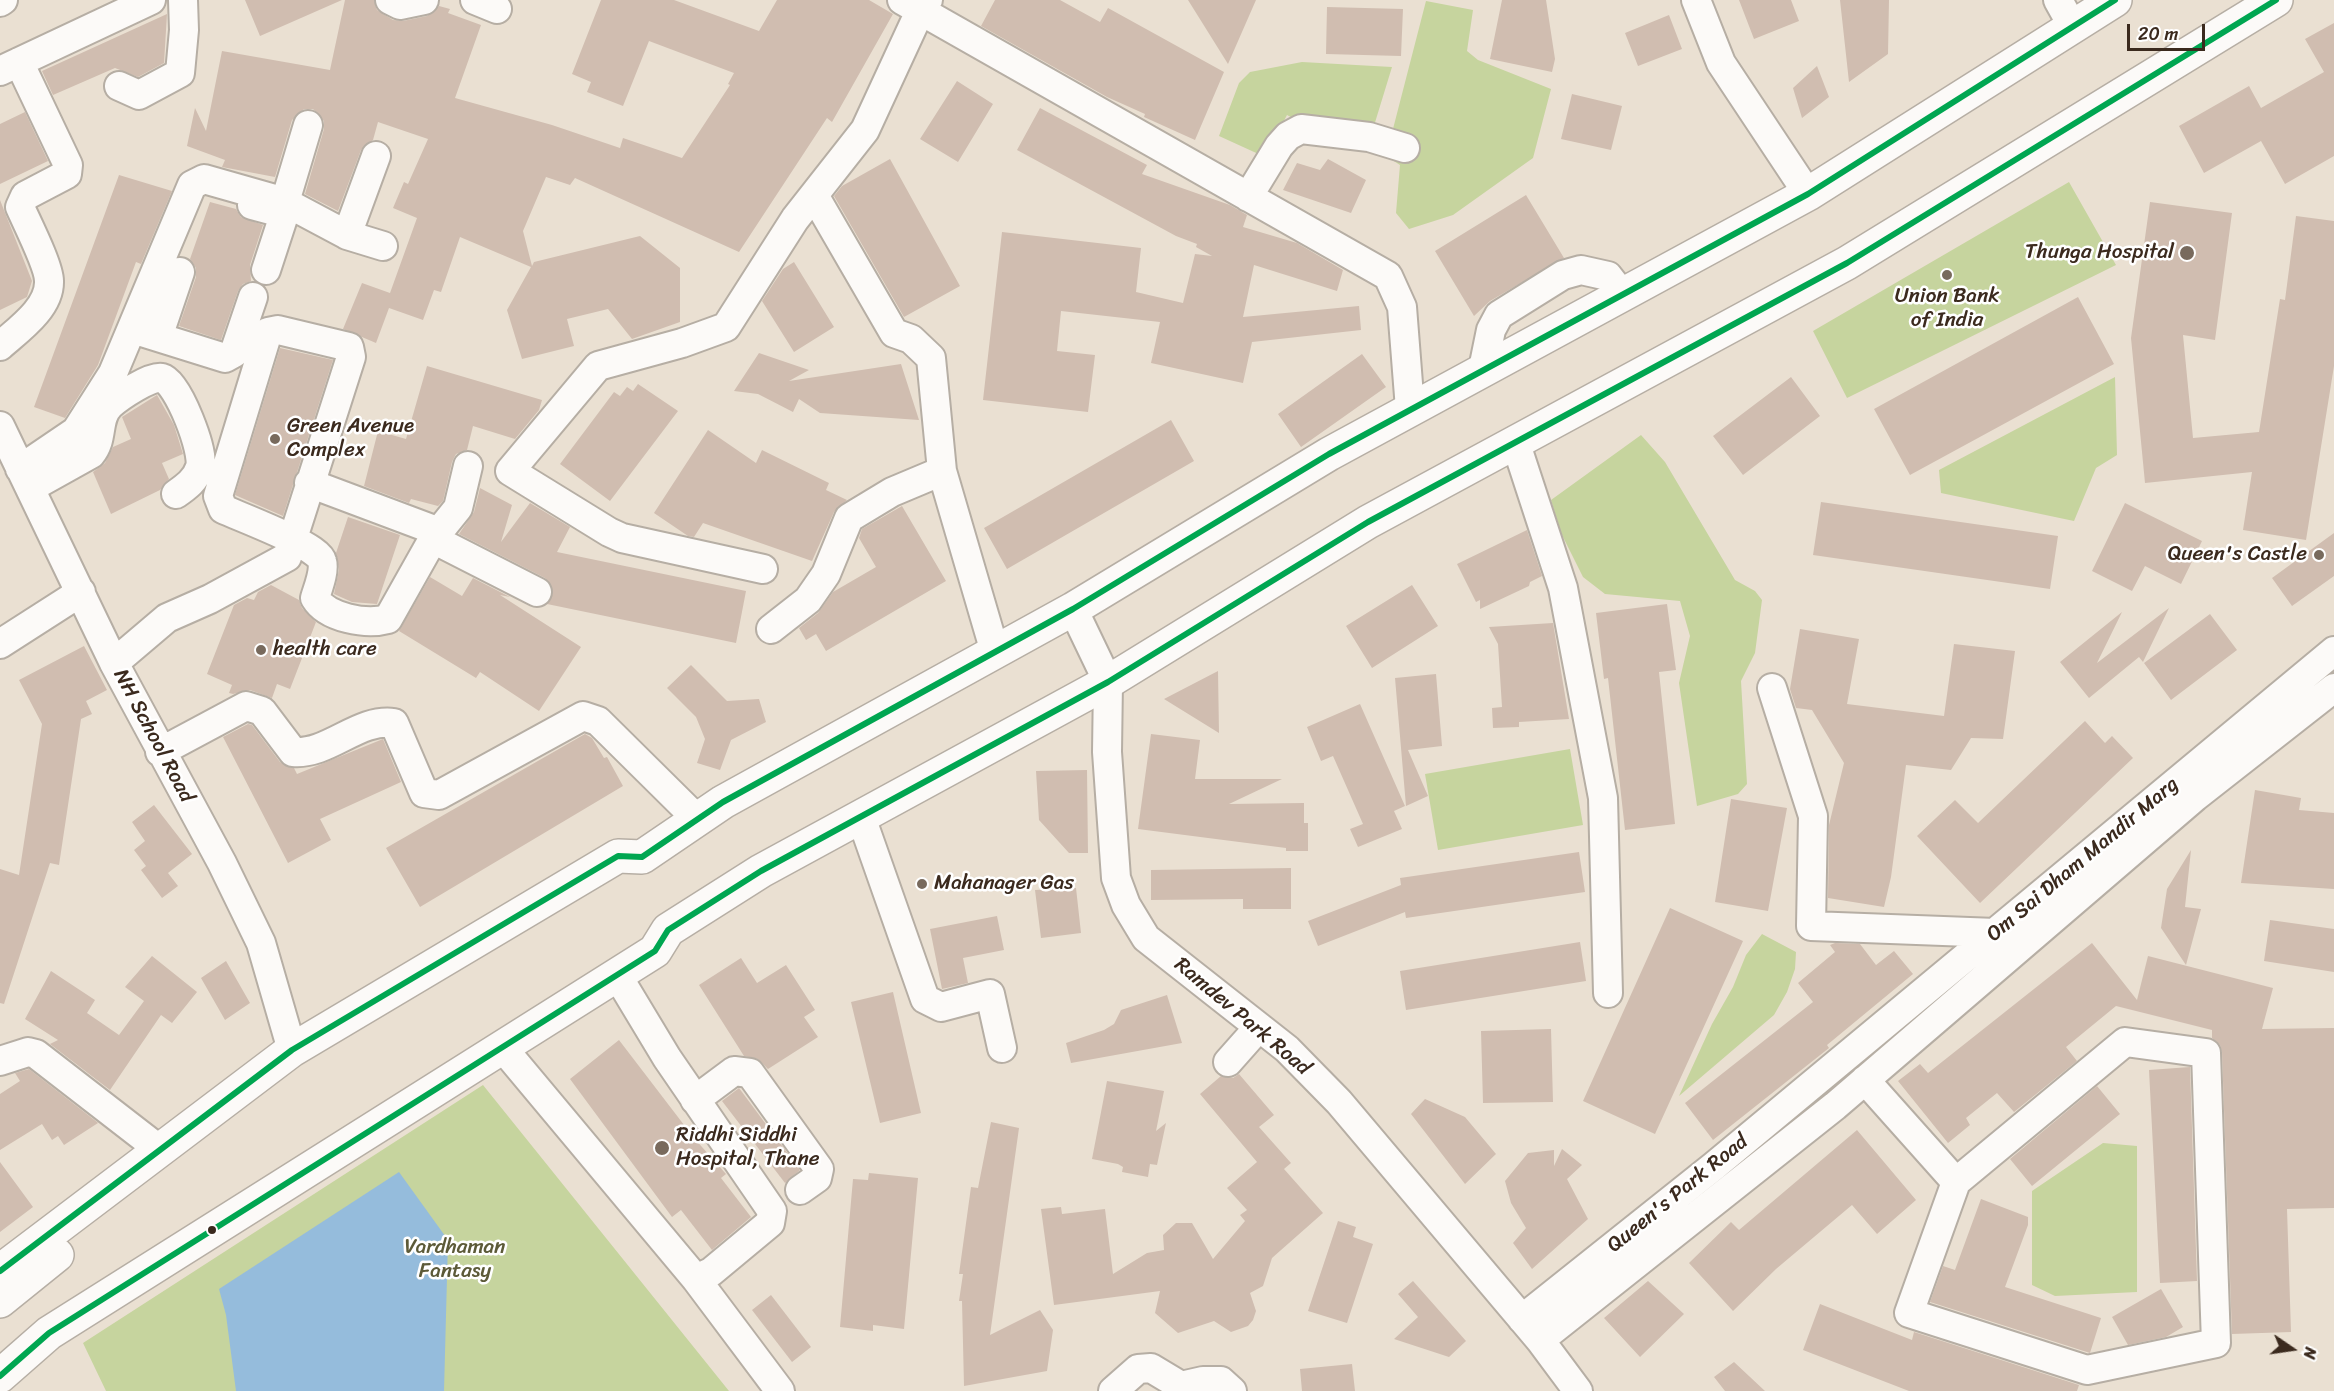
<!DOCTYPE html>
<html>
<head>
<meta charset="utf-8">
<style>
	body { margin:0 }
	#map { position:relative; width:2334px; height:1391px; overflow:hidden; background:#eae0d2; font-family:Sriracha,sans-serif }
	canvas { display:block }
	.north { position:absolute; left:2262px; top:1319px; width:60px; height:60px; -webkit-text-stroke:4px #fff; paint-order:stroke; rotate:103deg; font-size:16px; font-weight:700; line-height:24px; text-align:center; color:#3b2a1e }
	.north::after { content:''; display:block; margin:auto; width:21px; height:27px; background:#3b2a1e; clip-path:polygon(50% 0,100% 100%,50% 72%,0 100%) }
	.scale { position:absolute; left:2127px; top:24px; width:78px; height:27px; box-sizing:border-box; border:3px solid #3b2a1e; border-top:0; padding-left:8px; font-size:18px; line-height:21px; white-space:nowrap; color:#3b2a1e; -webkit-text-stroke:4px #fff; paint-order:stroke }
</style>
</head>
<body>
<div id="map">
<canvas width="2334" height="1391"></canvas>
<div class="north">N</div>
<div class="scale">20 m</div>
</div>
<script>
const g = document.querySelector('canvas').getContext('2d');
g.lineJoin = 'round';
function fillPath(path, color) {
  g.fillStyle = color;
  g.fill(path, 'evenodd');
}
function stroke(path, color, width, dash) {
  g.strokeStyle = color;
  g.lineWidth = width;
  g.lineCap = dash ? 'butt' : 'round';
  g.setLineDash(dash || []);
  g.stroke(path);
}
function drawText(font, color, halo, rows, align = 'center') {
  g.font = font + ' Sriracha,sans-serif';
  g.lineWidth = 5;
  g.setLineDash([]);
  g.textBaseline = 'middle';
  g.strokeStyle = halo;
  g.fillStyle = color;
  for (const [text, x, y, turn = 0] of rows) {
    g.save();
    g.translate(x, y);
    g.rotate((+turn || 0) * Math.PI / 180);
    g.textAlign = isNaN(turn) ? turn : align;
    if (halo) g.strokeText(text, 0, 0);
    g.fillText(text, 0, 0);
    g.restore();
  }
}
fillPath(new Path2D(`
	M 1426,1 L 1473,10 L 1467,51 L 1478,60 L 1551,89 L 1533,158 L 1453,215 L 1409,229 L 1396,213 L 1400,165 L 1386,156 Z
	M 1302,62 L 1392,67 L 1373,129 L 1298,121 L 1287,115 L 1265,157 L 1219,136 L 1239,83 L 1250,72 Z
	M 2069,182 L 2116,265 L 1847,398 L 1813,331 Z
	M 2115,377 L 2117,455 L 2096,468 L 2074,521 L 1941,493 L 1939,470 Z
	M 1641,435 L 1665,462 L 1735,580 L 1755,591 L 1762,600 L 1755,653 L 1741,681 L 1747,784 L 1738,794 L 1697,806 L 1679,683 L 1690,636 L 1680,601 L 1605,594 L 1583,577 L 1561,533 L 1551,500 Z
	M 1570,749 L 1583,825 L 1438,850 L 1425,774 Z
	M 1762,934 L 1796,952 L 1795,969 L 1787,992 L 1774,1015 L 1679,1096 L 1712,1024 L 1733,987 L 1746,955 Z
	M 483,1085 L 729,1391 L 106,1391 L 83,1343 Z
	M 2103,1143 L 2137,1146 L 2137,1292 L 2055,1296 L 2032,1285 L 2032,1191 Z`), '#c6d49e');
fillPath(new Path2D(`
	M 399,1172 L 448,1240 L 444,1391 L 236,1391 L 226,1315 L 219,1289 Z`), '#95bcdc');
fillPath(new Path2D(`
	M 245,0 L 342,0 L 260,36 Z
	M 345,0 L 374,0 L 377,10 L 393,20 L 403,21 L 427,16 L 439,6 L 450,9 L 448,13 L 481,25 L 455,98 L 552,125 L 620,148 L 623,138 L 682,158 L 730,85 L 728,84 L 734,73 L 649,41 L 623,106 L 587,92 L 591,82 L 572,74 L 601,0 L 674,0 L 759,31 L 777,0 L 869,0 L 893,14 L 832,122 L 827,118 L 739,252 L 575,178 L 570,185 L 546,177 L 523,231 L 532,266 L 534,262 L 640,236 L 680,268 L 680,322 L 632,339 L 608,309 L 567,319 L 574,346 L 522,359 L 507,310 L 531,267 L 460,237 L 441,292 L 434,290 L 423,320 L 389,308 L 376,343 L 343,329 L 362,283 L 390,293 L 417,218 L 393,208 L 404,182 L 408,184 L 428,139 L 378,122 L 373,140 L 361,150 L 338,211 L 305,194 L 324,129 L 324,121 L 313,109 L 304,109 L 292,120 L 275,177 L 222,167 L 225,160 L 187,146 L 195,108 L 206,131 L 222,51 L 330,70 Z
	M 995,0 L 1060,0 L 1100,22 L 1108,8 L 1224,72 L 1195,140 L 1144,117 L 1145,114 L 1107,97 L 981,26 Z
	M 1188,0 L 1256,0 L 1228,64 Z
	M 1502,0 L 1546,0 L 1555,59 L 1552,72 L 1490,59 Z
	M 1739,0 L 1791,0 L 1799,21 L 1754,39 Z
	M 1840,0 L 1889,0 L 1888,54 L 1849,82 Z
	M 1327,7 L 1403,9 L 1401,56 L 1326,54 Z
	M 167,14 L 164,63 L 138,77 L 115,68 L 53,95 L 42,71 Z
	M 1669,15 L 1682,49 L 1638,66 L 1625,33 Z
	M 2334,23 L 2334,156 L 2285,184 L 2261,141 L 2204,173 L 2179,126 L 2249,86 L 2261,108 L 2324,72 L 2305,39 Z
	M 1817,66 L 1829,97 L 1802,118 L 1793,88 Z
	M 957,81 L 993,104 L 958,162 L 920,139 Z
	M 1572,94 L 1622,106 L 1611,150 L 1561,139 Z
	M 1040,108 L 1147,165 L 1142,174 L 1230,205 L 1247,215 L 1243,227 L 1297,243 L 1343,270 L 1337,291 L 1254,265 L 1243,317 L 1359,306 L 1361,330 L 1252,342 L 1243,383 L 1151,363 L 1160,322 L 1061,311 L 1057,351 L 1095,355 L 1088,412 L 983,400 L 1002,232 L 1141,248 L 1136,292 L 1183,303 L 1195,254 L 1212,256 L 1196,247 L 1197,244 L 1176,236 L 1017,150 Z
	M 25,112 L 48,161 L 0,184 L 0,124 Z
	M 890,159 L 960,286 L 904,317 L 834,196 L 842,186 Z
	M 1328,159 L 1366,180 L 1351,213 L 1283,190 L 1297,163 L 1320,170 Z
	M 119,175 L 172,191 L 141,264 L 136,262 L 98,365 L 65,418 L 34,407 Z
	M 1526,195 L 1564,258 L 1490,301 L 1474,316 L 1435,251 Z
	M 0,200 L 32,281 L 27,297 L 0,310 Z
	M 210,202 L 236,209 L 241,217 L 263,225 L 250,265 L 251,281 L 243,284 L 238,291 L 221,340 L 179,326 L 196,277 L 196,268 L 190,259 Z
	M 2150,202 L 2232,213 L 2215,340 L 2183,335 L 2193,438 L 2259,432 L 2280,299 L 2285,300 L 2296,216 L 2334,221 L 2334,366 L 2306,540 L 2243,530 L 2252,472 L 2145,483 L 2131,338 Z
	M 794,262 L 834,327 L 794,352 L 762,301 L 783,269 Z
	M 2078,297 L 2114,364 L 1910,475 L 1874,409 Z
	M 280,348 L 333,360 L 283,516 L 235,495 Z
	M 759,353 L 809,370 L 789,381 L 901,364 L 919,420 L 820,413 L 799,399 L 793,412 L 758,394 L 734,391 Z
	M 1362,354 L 1386,387 L 1301,447 L 1278,414 Z
	M 427,366 L 542,400 L 539,410 L 515,439 L 473,426 L 467,450 L 456,454 L 452,462 L 443,501 L 438,506 L 411,499 L 409,503 L 364,486 L 378,431 L 406,439 Z
	M 1791,377 L 1820,416 L 1743,475 L 1713,436 Z
	M 638,384 L 678,411 L 610,501 L 560,464 L 614,392 L 620,396 L 627,387 L 633,391 Z
	M 157,395 L 174,425 L 183,454 L 162,463 L 169,479 L 160,490 L 111,514 L 93,472 L 105,463 L 113,447 L 131,439 L 122,417 Z
	M 1171,420 L 1194,461 L 1007,569 L 984,528 Z
	M 708,430 L 756,463 L 762,450 L 829,483 L 826,490 L 847,500 L 834,512 L 812,561 L 703,523 L 694,537 L 688,536 L 654,513 Z
	M 480,488 L 512,505 L 501,542 L 530,503 L 570,527 L 557,552 L 746,591 L 736,643 L 547,604 L 553,591 L 545,578 L 459,534 L 474,512 Z
	M 1821,502 L 2058,536 L 2050,589 L 1813,555 Z
	M 2125,503 L 2202,541 L 2181,584 L 2145,566 L 2132,591 L 2092,571 Z
	M 902,506 L 946,581 L 826,651 L 816,634 L 806,640 L 799,628 L 818,613 L 833,592 L 876,567 L 859,538 L 862,529 Z
	M 348,517 L 400,535 L 377,604 L 352,602 L 334,594 L 339,570 L 336,553 Z
	M 1527,530 L 1542,576 L 1530,582 L 1529,586 L 1480,609 L 1480,600 L 1476,602 L 1457,564 Z
	M 2334,533 L 2334,576 L 2292,606 L 2272,578 Z
	M 430,577 L 462,596 L 473,578 L 510,597 L 500,595 L 581,647 L 539,711 L 480,672 L 476,678 L 399,631 Z
	M 271,585 L 299,600 L 302,608 L 316,622 L 290,689 L 277,684 L 272,698 L 250,690 L 233,694 L 229,693 L 232,685 L 207,674 L 234,605 L 247,598 L 254,600 L 258,592 Z
	M 1412,585 L 1438,626 L 1372,668 L 1346,626 Z
	M 1667,604 L 1676,670 L 1659,672 L 1675,824 L 1625,830 L 1608,678 L 1604,679 L 1596,613 Z
	M 2169,608 L 2143,662 L 2139,657 L 2089,698 L 2060,662 L 2122,612 L 2097,663 Z
	M 2210,614 L 2237,650 L 2171,700 L 2144,663 Z
	M 1553,623 L 1569,719 L 1519,722 L 1519,727 L 1493,728 L 1492,708 L 1502,707 L 1498,644 L 1489,627 Z
	M 1800,629 L 1859,639 L 1847,704 L 1944,716 L 1954,644 L 2015,651 L 2003,739 L 1971,738 L 1951,770 L 1906,765 L 1891,877 L 1884,907 L 1828,898 L 1829,825 L 1844,763 L 1812,710 L 1796,708 L 1790,689 Z
	M 84,646 L 107,690 L 86,701 L 92,714 L 81,719 L 59,865 L 50,863 L 4,1004 L 0,1003 L 0,869 L 19,875 L 42,724 L 19,680 Z
	M 691,665 L 727,701 L 759,699 L 766,722 L 731,740 L 720,770 L 697,763 L 705,739 L 696,717 L 667,688 Z
	M 1218,671 L 1219,733 L 1164,699 Z
	M 1436,674 L 1442,746 L 1408,750 L 1428,796 L 1406,806 L 1395,678 Z
	M 1360,704 L 1405,806 L 1394,811 L 1402,829 L 1358,847 L 1350,829 L 1363,824 L 1333,756 L 1321,761 L 1307,727 Z
	M 2085,721 L 2105,743 L 2112,736 L 2133,758 L 1980,903 L 1917,836 L 1955,800 L 1978,823 Z
	M 248,724 L 252,725 L 280,762 L 294,768 L 297,774 L 383,739 L 401,782 L 320,819 L 331,840 L 288,863 L 223,737 Z
	M 585,734 L 592,738 L 604,758 L 607,757 L 623,786 L 420,907 L 386,848 Z
	M 1151,734 L 1200,740 L 1195,779 L 1282,779 L 1229,804 L 1304,803 L 1304,823 L 1308,823 L 1308,851 L 1286,851 L 1286,848 L 1138,829 Z
	M 1087,770 L 1088,853 L 1069,853 L 1039,820 L 1036,771 Z
	M 2255,790 L 2301,798 L 2299,810 L 2334,813 L 2334,889 L 2241,883 Z
	M 1731,799 L 1787,808 L 1768,911 L 1715,902 Z
	M 154,805 L 192,854 L 168,873 L 178,886 L 162,898 L 141,870 L 146,866 L 134,850 L 145,841 L 132,822 Z
	M 2191,850 L 2185,907 L 2201,909 L 2186,965 L 2161,928 L 2167,889 Z
	M 1579,852 L 1585,892 L 1406,918 L 1405,912 L 1318,946 L 1308,921 L 1401,885 L 1400,878 Z
	M 1291,868 L 1291,909 L 1243,909 L 1243,899 L 1151,900 L 1151,870 Z
	M 1076,888 L 1081,933 L 1041,938 L 1035,890 Z
	M 1670,908 L 1743,941 L 1655,1134 L 1583,1101 Z
	M 997,916 L 1004,950 L 963,958 L 968,983 L 942,989 L 930,929 Z
	M 2270,920 L 2334,929 L 2334,972 L 2264,961 Z
	M 1580,942 L 1586,981 L 1406,1010 L 1400,971 Z
	M 1835,943 L 1860,944 L 1876,965 L 1894,951 L 1913,974 L 1827,1045 L 1829,1048 L 1713,1140 L 1685,1103 L 1813,1002 L 1798,983 L 1835,952 L 1830,945 Z
	M 2092,943 L 2137,1000 L 2148,956 L 2273,988 L 2262,1029 L 2334,1028 L 2334,1208 L 2287,1209 L 2291,1332 L 2232,1334 L 2222,1052 L 2220,1045 L 2212,1038 L 2212,1030 L 2116,1006 L 2066,1047 L 2077,1061 L 2014,1112 L 1997,1093 L 1966,1118 L 1970,1125 L 1948,1143 L 1898,1081 L 1920,1064 L 1928,1073 Z
	M 152,956 L 197,992 L 172,1023 L 161,1015 L 110,1090 L 50,1044 L 58,1040 L 25,1019 L 51,971 L 95,1000 L 87,1013 L 119,1035 L 144,1001 L 125,987 Z
	M 741,958 L 757,983 L 786,965 L 815,1010 L 804,1017 L 818,1037 L 768,1069 L 758,1059 L 744,1056 L 699,985 Z
	M 226,961 L 250,1003 L 225,1020 L 201,978 Z
	M 893,992 L 921,1113 L 880,1123 L 851,1002 Z
	M 1167,995 L 1182,1043 L 1071,1063 L 1066,1043 L 1104,1030 L 1114,1024 L 1121,1010 Z
	M 1551,1029 L 1553,1102 L 1483,1103 L 1481,1031 Z
	M 619,1040 L 694,1138 L 726,1174 L 721,1178 L 751,1217 L 712,1250 L 681,1210 L 672,1217 L 570,1079 Z
	M 2190,1067 L 2197,1281 L 2160,1283 L 2149,1070 Z
	M 29,1069 L 97,1122 L 98,1123 L 64,1145 L 58,1136 L 52,1140 L 42,1124 L 0,1150 L 0,1094 L 20,1081 L 15,1073 Z
	M 1239,1074 L 1274,1115 L 1259,1127 L 1291,1163 L 1284,1169 L 1323,1213 L 1272,1258 L 1263,1286 L 1250,1293 L 1256,1311 L 1253,1320 L 1248,1326 L 1231,1332 L 1214,1321 L 1178,1333 L 1155,1313 L 1160,1291 L 1054,1305 L 1041,1209 L 1061,1207 L 1062,1214 L 1105,1209 L 1113,1274 L 1147,1253 L 1164,1250 L 1163,1235 L 1176,1223 L 1192,1223 L 1213,1259 L 1245,1221 L 1240,1215 L 1247,1210 L 1227,1188 L 1257,1162 L 1200,1094 L 1221,1076 L 1233,1078 Z
	M 1107,1081 L 1164,1091 L 1156,1131 L 1166,1123 L 1157,1165 L 1150,1164 L 1148,1177 L 1122,1172 L 1123,1167 L 1118,1164 L 1092,1159 Z
	M 2097,1086 L 2120,1114 L 2032,1186 L 2010,1159 Z
	M 739,1088 L 800,1170 L 785,1183 L 722,1101 Z
	M 1425,1099 L 1465,1117 L 1496,1154 L 1465,1184 L 1411,1114 Z
	M 991,1122 L 1019,1128 L 990,1335 L 1040,1310 L 1053,1330 L 1047,1371 L 964,1386 L 962,1301 L 959,1301 L 963,1274 L 959,1274 L 971,1187 L 978,1188 Z
	M 1857,1130 L 1916,1200 L 1877,1234 L 1852,1205 L 1776,1269 L 1733,1311 L 1689,1263 L 1731,1222 L 1739,1230 Z
	M 1562,1149 L 1582,1165 L 1567,1179 L 1588,1219 L 1532,1269 L 1513,1243 L 1526,1228 L 1511,1203 L 1505,1181 L 1528,1153 L 1554,1150 L 1554,1166 Z
	M 0,1162 L 33,1207 L 0,1232 Z
	M 869,1173 L 918,1178 L 904,1329 L 873,1325 L 873,1331 L 840,1327 L 853,1179 L 868,1180 Z
	M 1981,1199 L 2028,1217 L 2028,1225 L 2005,1287 L 2101,1318 L 2090,1353 L 1930,1302 L 1943,1266 L 1955,1270 Z
	M 1338,1221 L 1356,1227 L 1353,1237 L 1373,1244 L 1347,1323 L 1308,1311 Z
	M 1413,1281 L 1466,1341 L 1449,1357 L 1394,1339 L 1418,1317 L 1398,1294 Z
	M 1648,1281 L 1684,1314 L 1640,1357 L 1604,1318 Z
	M 2161,1289 L 2183,1327 L 2166,1337 L 2128,1345 L 2112,1317 Z
	M 771,1295 L 811,1347 L 792,1362 L 752,1310 Z
	M 1820,1304 L 1912,1340 L 1914,1332 L 2079,1385 L 2077,1391 L 1909,1391 L 1803,1350 Z
	M 1734,1362 L 1765,1391 L 1725,1391 L 1714,1377 Z
	M 1352,1364 L 1355,1391 L 1302,1391 L 1300,1369 Z`), '#d0bdb0');
const minor = new Path2D(`
	M 390,0 L 400,5 L 424,0
	M 475,0 L 497,9
	M 902,0 L 1388,276 L 1402,307 L 1410,409
	M 1696,0 L 1721,63 L 1808,194
	M 2058,0 L 2073,27
	M 0,2 L 3,0
	M 0,71 L 151,0
	M 119,86 L 139,95 L 180,73 L 184,30 L 183,0
	M 814,195 L 894,333 L 911,339 L 931,358 L 942,471 L 995,652
	M 1248,197 L 1279,146 L 1288,136 L 1301,129 L 1369,137 L 1405,148
	M 285,202 L 308,125
	M 252,205 L 278,212 L 283,218 L 266,270
	M 347,235 L 376,156
	M 132,329 L 225,358 L 234,353 L 253,297
	M 158,337 L 180,272
	M 0,346 C 18,330 50,308 49,281 C 49,266 27,223 20,207 L 25,196 L 67,174 L 68,165 L 19,62
	M 1483,369 L 1491,330 L 1499,315 L 1563,275 L 1581,270 L 1608,276 L 1622,294
	M 0,426 L 114,663 L 222,863 L 261,943 L 292,1050
	M 1515,441 L 1563,588 L 1603,798 L 1608,993
	M 20,469 L 76,431 L 113,373 L 192,185 L 204,179 L 285,202 L 347,235 L 383,246
	M 309,483 L 429,528 L 433,539 L 537,592
	M 30,488 L 91,454 C 104,439 96,419 110,405 C 119,397 151,375 162,378 C 178,382 205,453 200,467 C 196,480 186,487 176,494
	M 763,569 L 622,538 L 609,532 L 510,471 L 598,366 L 682,343 L 726,327 L 795,219 L 865,130 L 920,11 L 928,0
	M 1073,609 L 1108,682 L 1107,752 L 1116,878 L 1126,905 L 1146,938 L 1287,1049 L 1339,1102 L 1540,1340 L 1578,1391
	M 771,629 L 808,600 L 826,574 L 849,518 L 892,492 L 942,471
	M 0,644 L 81,592
	M 114,663 L 167,618 L 210,599 L 287,557 L 351,357 L 349,347 L 278,330 L 268,332 L 218,496 L 223,509 C 240,517 319,546 322,561 C 325,571 318,588 315,598 C 327,618 366,625 388,619 L 433,539 L 458,508 L 468,466
	M 1772,688 L 1813,816 L 1811,926 L 1996,933
	M 160,752 L 246,706 L 262,711 L 293,752 C 329,755 358,718 394,723 L 424,793 L 439,795 L 583,716 L 598,721 L 696,818
	M 861,817 L 925,999 L 941,1007 L 990,994 L 1002,1048
	M 617,975 L 667,1058 L 772,1211 L 770,1223 L 711,1272 L 696,1279
	M 502,1047 L 696,1279 L 780,1391
	M 0,1061 L 28,1052 L 36,1054 L 160,1150
	M 1228,1062 L 1259,1027
	M 1865,1080 L 1956,1182 L 2125,1042 L 2206,1053 L 2216,1343 L 2087,1370 L 1909,1313 L 1956,1182
	M 695,1100 L 734,1071 L 750,1073 L 819,1169 L 817,1178 L 800,1190
	M 1522,1319 L 1714,1166 L 2334,651
	M 1540,1340 L 1835,1106 L 2195,797 L 2334,688
	M 1113,1391 L 1138,1369 L 1151,1368 L 1181,1386 L 1203,1381 L 1221,1381 L 1232,1391`);
const major = new Path2D(`
	M 0,1271 L 292,1050 L 618,856 L 642,857 L 723,802 L 1073,609 L 1329,454 L 1808,194 L 2115,0
	M 0,1301 L 57,1255
	M 0,1376 L 49,1333 L 655,951 L 668,930 L 761,871 L 1108,682 L 1368,522 L 1847,263 L 2276,0`);
stroke(minor, '#b6aea4', 32);
stroke(major, '#b6aea4', 36);
stroke(minor, '#fcfaf8', 28);
stroke(major, '#fcfaf8', 33);
stroke(new Path2D(`
	M 0,1271 L 292,1050 L 618,856 L 642,857 L 723,802 L 1073,609 L 1329,454 L 1808,194 L 2115,0
	M 0,1376 L 49,1333 L 655,951 L 668,930 L 761,871 L 1108,682 L 1368,522 L 1847,263 L 2276,0`), '#00a651', 6);
for (const [x, y, r, color] of [
	[2187,253,8,"#786a5d"],
	[1947,275,6,"#786a5d"],
	[275,439,6,"#786a5d"],
	[2319,555,6,"#786a5d"],
	[261,650,6,"#786a5d"],
	[922,884,6,"#786a5d"],
	[662,1148,8,"#786a5d"],
	[212,1230,5,"#3b2a1e"]
]) {
  const dot = new Path2D();
  dot.arc(x, y, r, 0, 2 * Math.PI);
  g.fillStyle = color;
  g.fill(dot);
  stroke(dot, '#fff', 2);
}
drawText('21px', '#3b2a1e', '#fff', [
	["Thunga Hospital",2174,253,"right"],
	["Union Bank",1947,297,"center"],
	["of India",1947,321,"center"],
	["Green Avenue",287,427],
	["Complex",287,451],
	["Queen's Castle",2307,555,"right"],
	["health care",273,650],
	["Mahanager Gas",934,884],
	["Riddhi Siddhi",676,1136],
	["Hospital, Thane",676,1160]
], 'left');
drawText('21px', '#3b2a1e', '#fff', [
	["NH School Road",153,736,62],
	["Om Sai Dham Mandir Marg",2083,860,-40],
	["Ramdev Park Road",1242,1017,40],
	["Queen's Park Road",1678,1194,-39]
]);
drawText('21px', '#5c5a38', '#fff', [
	["Vardhaman",455,1248],
	["Fantasy",455,1272]
]);
</script>
</body>
</html>
